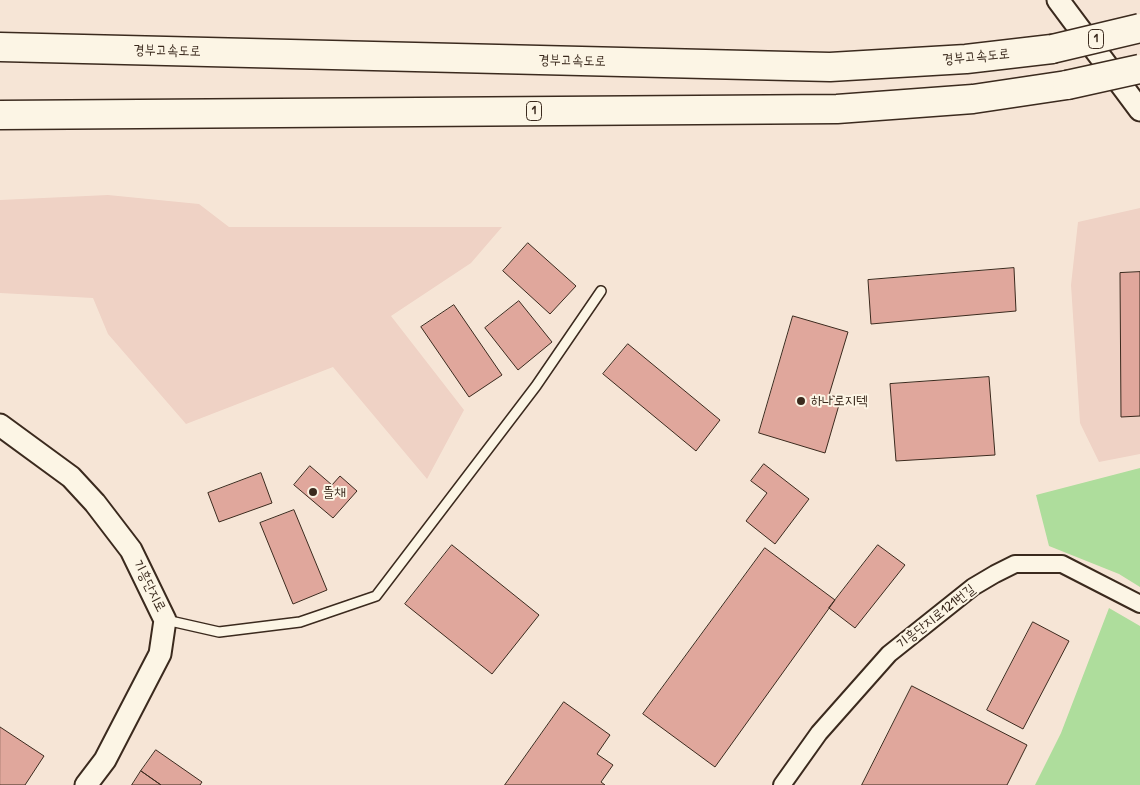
<!DOCTYPE html>
<html>
<head>
<meta charset="utf-8">
<style>
	body { margin:0 }
	canvas { display:block; background:#f6e5d6 }
</style>
</head>
<body>
<canvas width="1140" height="785"></canvas>
<script>
const g = document.querySelector('canvas').getContext('2d');
g.lineJoin = 'round';
function fillPath(path, color) {
  g.fillStyle = color;
  g.fill(path, 'evenodd');
}
function stroke(path, color, width, dash) {
  g.strokeStyle = color;
  g.lineWidth = width;
  g.lineCap = dash ? 'butt' : 'round';
  g.setLineDash(dash || []);
  g.stroke(path);
}
function drawText(font, color, halo, rows, align = 'center') {
  g.font = font + ' "Patrick Hand","Poor Story",sans-serif';
  g.lineWidth = 4;
  g.setLineDash([]);
  g.textBaseline = 'middle';
  g.strokeStyle = halo;
  g.fillStyle = color;
  for (const [text, x, y, turn = 0] of rows) {
    g.save();
    g.translate(x, y);
    g.rotate((+turn || 0) * Math.PI / 180);
    g.textAlign = isNaN(turn) ? turn : align;
    if (halo) g.strokeText(text, 0, 0);
    g.fillText(text, 0, 0);
    g.restore();
  }
}
fillPath(new Path2D(`
	M 108,195 L 199,204 L 229,227 L 502,227 L 471,263 L 391,316 L 464,410 L 427,479 L 333,367 L 186,424 L 108,334 L 93,298 L 0,293 L 0,200 Z
	M 1140,208 L 1140,454 L 1099,462 L 1080,423 L 1071,285 L 1078,222 Z`), '#efd2c5');
fillPath(new Path2D(`
	M 1140,468 L 1140,587 L 1119,574 L 1049,546 L 1036,495 Z
	M 1109,608 L 1140,626 L 1140,785 L 1035,785 L 1061,733 Z`), '#aedd9c');
const building = new Path2D(`
	M 528,243 L 576,286 L 550,314 L 503,271 Z
	M 1014,268 L 1016,311 L 871,324 L 868,280 Z
	M 1140,272 L 1140,416 L 1121,417 L 1120,273 Z
	M 519,301 L 552,342 L 518,370 L 485,328 Z
	M 454,305 L 502,375 L 469,397 L 421,327 Z
	M 793,316 L 848,332 L 829,395 L 841,398 L 825,453 L 759,433 Z
	M 628,344 L 720,420 L 696,451 L 603,374 Z
	M 989,377 L 995,455 L 896,461 L 890,384 Z
	M 764,464 L 809,499 L 775,544 L 746,521 L 767,493 L 751,481 Z
	M 310,466 L 332,485 L 340,476 L 357,491 L 333,518 L 294,485 Z
	M 261,473 L 272,503 L 219,522 L 208,493 Z
	M 294,510 L 327,590 L 293,604 L 260,523 Z
	M 452,545 L 539,615 L 492,674 L 405,604 Z
	M 878,545 L 905,565 L 855,628 L 829,608 Z
	M 765,548 L 835,600 L 715,767 L 643,714 Z
	M 1033,622 L 1069,641 L 1023,729 L 987,710 Z
	M 912,686 L 1027,745 L 1007,785 L 862,785 Z
	M 564,702 L 610,735 L 597,754 L 613,765 L 601,782 L 605,785 L 505,785 Z
	M 0,727 L 44,756 L 25,785 L 0,785 Z
	M 156,750 L 202,782 L 200,785 L 161,785 L 141,771 Z
	M 141,771 L 161,785 L 132,785 Z`);
fillPath(building, '#e0a79c');
stroke(building, '#3b2a1e', 1);
const service = new Path2D(`
	M 166,620 L 219,632 L 300,622 L 376,596 L 536,386 L 601,291`);
const minor = new Path2D(`
	M 782,785 L 819,733 L 889,654 L 973,587 L 995,574 L 1015,564 L 1062,564 L 1140,604`);
const tertiary = new Path2D(`
	M 1058,0 L 1140,110
	M 0,425 L 71,477 L 95,503 L 131,550 L 165,620 L 160,654 L 105,760 L 86,785`);
const motorway = new Path2D(`
	M 0,47 L 830,67 L 966,59 L 1052,49
	M 0,115 L 837,109 L 973,99 L 1067,85`);
stroke(service, '#3b2a1e', 12);
stroke(minor, '#3b2a1e', 20);
stroke(tertiary, '#3b2a1e', 25);
stroke(motorway, '#3b2a1e', 31);
stroke(service, '#fcf5e5', 9);
stroke(minor, '#fcf5e5', 16);
stroke(tertiary, '#fcf5e5', 21);
stroke(motorway, '#fcf5e5', 28);
const motorwayBridge = new Path2D(`
	M 1052,49 L 1140,28
	M 1067,85 L 1140,69`);
stroke(motorwayBridge, '#3b2a1e', 31, []);
stroke(motorwayBridge, '#fcf5e5', 28);
for (const [x, y, r, color] of [
	[801,401,5,"#3b2a1e"],
	[313,492,5,"#3b2a1e"]
]) {
  const dot = new Path2D();
  dot.arc(x, y, r, 0, 2 * Math.PI);
  g.fillStyle = color;
  g.fill(dot);
  stroke(dot, '#fcf5e5', 2);
}
for (const [x, y, w] of [
	[1096,39,15],
	[534,111,15]
]) {
  const box = new Path2D();
  box.roundRect(x - w / 2, y - 9.5, w, 19, 4);
  g.fillStyle = '#fcf5e5';
  g.fill(box);
  stroke(box, '#3b2a1e', 1);
}
drawText('bold 12px', '#3b2a1e', null, [
	["1",1096,39],
	["1",534,111]
]);
drawText('14px', '#3b2a1e', '#fcf5e5', [
	["경부고속도로",167,51,1],
	["경부고속도로",976,57,-5],
	["경부고속도로",572,61,1],
	["기흥단지로",149,586,63],
	["기흥단지로121번길",936,617,-38]
]);
drawText('14px', '#3b2a1e', '#fcf5e5', [
	["하나로지텍",811,401],
	["뜰채",323,492]
], 'left');
</script>
</body>
</html>
